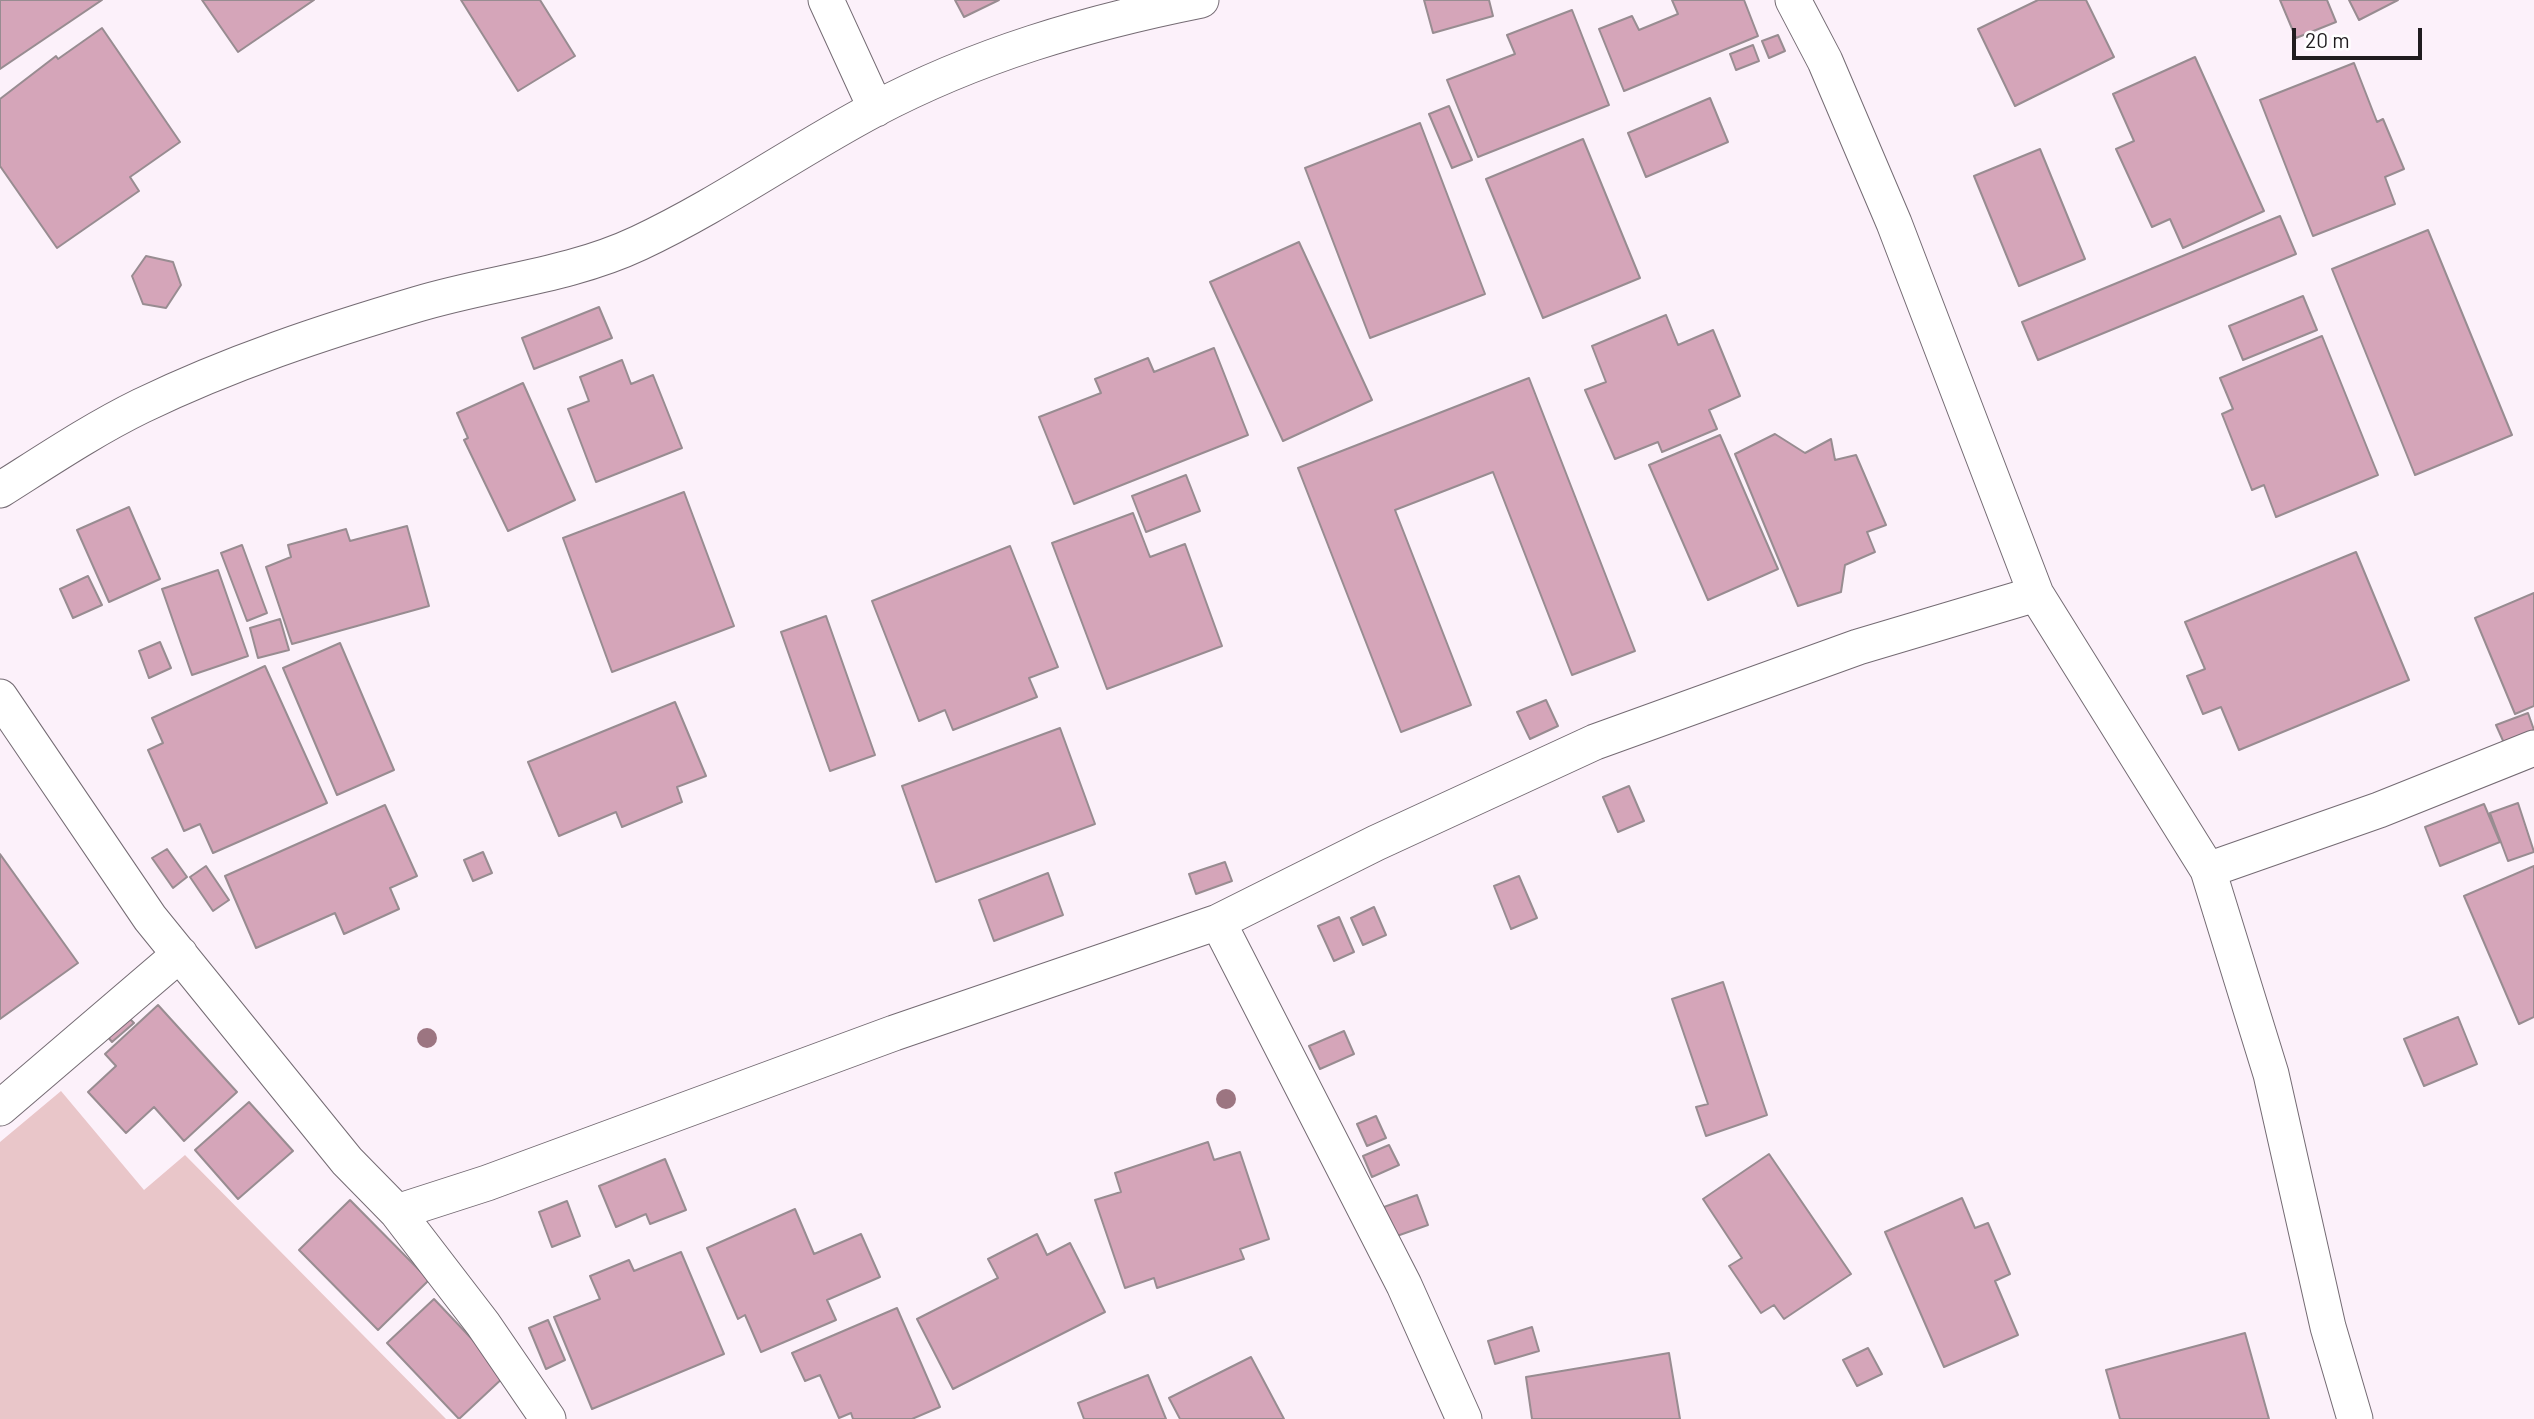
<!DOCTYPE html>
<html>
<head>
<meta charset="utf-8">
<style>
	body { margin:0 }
	#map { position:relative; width:2534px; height:1419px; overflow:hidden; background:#fcf1fa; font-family:Barlow,sans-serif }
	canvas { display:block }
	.scale { position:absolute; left:2292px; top:28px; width:130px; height:32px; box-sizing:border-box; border:4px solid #201c1f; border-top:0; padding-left:9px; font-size:21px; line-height:24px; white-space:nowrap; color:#201c1f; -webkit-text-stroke:5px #fff; paint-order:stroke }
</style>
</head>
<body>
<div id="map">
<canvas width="2534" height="1419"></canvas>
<div class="scale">20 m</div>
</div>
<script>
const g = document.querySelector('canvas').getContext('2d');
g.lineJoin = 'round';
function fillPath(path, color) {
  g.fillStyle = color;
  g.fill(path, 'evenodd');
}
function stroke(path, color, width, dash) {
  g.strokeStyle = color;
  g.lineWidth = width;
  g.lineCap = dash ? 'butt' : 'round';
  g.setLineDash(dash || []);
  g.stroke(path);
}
fillPath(new Path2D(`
	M 61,1091 L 144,1190 L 185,1155 L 446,1419 L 0,1419 L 0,1142 Z`), '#e9c6c9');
const building = new Path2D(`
	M 0,0 L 102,0 L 0,69 Z
	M 202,0 L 314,0 L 238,52 Z
	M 461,0 L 540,0 L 575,56 L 518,91 Z
	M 955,0 L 999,0 L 964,17 Z
	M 1424,0 L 1489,0 L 1493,16 L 1433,33 Z
	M 1672,0 L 1744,0 L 1758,36 L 1624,91 L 1599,29 L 1632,16 L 1639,30 L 1678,14 Z
	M 2038,0 L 2086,0 L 2114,57 L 2015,106 L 1978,29 Z
	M 2280,0 L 2327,0 L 2336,22 L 2296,38 Z
	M 2349,0 L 2398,0 L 2359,20 Z
	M 1572,10 L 1609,105 L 1478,157 L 1447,80 L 1515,54 L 1507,35 Z
	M 102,28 L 180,142 L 130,177 L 139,191 L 57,248 L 0,166 L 0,99 L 56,56 L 58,59 Z
	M 1778,35 L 1785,51 L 1769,58 L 1762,41 Z
	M 1753,45 L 1759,61 L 1736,70 L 1730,54 Z
	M 2195,57 L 2264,211 L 2183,248 L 2170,219 L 2152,227 L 2116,149 L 2134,141 L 2113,94 Z
	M 2354,63 L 2377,122 L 2383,119 L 2404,169 L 2385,177 L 2395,204 L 2313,236 L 2260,100 Z
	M 1710,98 L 1728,142 L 1646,177 L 1628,133 Z
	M 1449,106 L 1472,160 L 1452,168 L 1429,114 Z
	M 1420,123 L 1485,294 L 1370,338 L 1305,168 Z
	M 1583,139 L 1640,278 L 1543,318 L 1486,179 Z
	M 2040,149 L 2085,259 L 2019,286 L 1974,176 Z
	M 2280,216 L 2296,254 L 2038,360 L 2022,322 Z
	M 2428,230 L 2512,435 L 2415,475 L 2332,269 Z
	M 1299,242 L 1372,400 L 1283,441 L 1210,282 Z
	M 146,256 L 173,262 L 181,285 L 166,308 L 143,304 L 132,276 Z
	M 2303,296 L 2317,330 L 2243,360 L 2229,326 Z
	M 599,307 L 612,338 L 534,369 L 522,338 Z
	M 1666,315 L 1678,345 L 1713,330 L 1740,396 L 1709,410 L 1717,429 L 1662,452 L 1658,442 L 1615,459 L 1585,390 L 1606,382 L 1592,346 Z
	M 2322,336 L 2378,475 L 2276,517 L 2264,485 L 2252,490 L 2222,414 L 2233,409 L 2220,378 Z
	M 1214,348 L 1248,435 L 1074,504 L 1039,417 L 1101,393 L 1095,379 L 1148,358 L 1154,372 Z
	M 622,360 L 631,384 L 653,375 L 682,448 L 596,482 L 568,409 L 589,401 L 580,377 Z
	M 1529,378 L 1635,651 L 1572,675 L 1493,472 L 1395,510 L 1471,705 L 1401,732 L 1298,468 Z
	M 523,383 L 575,500 L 508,531 L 464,440 L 468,438 L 457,413 Z
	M 1775,434 L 1805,453 L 1831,439 L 1835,460 L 1856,455 L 1886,525 L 1867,532 L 1875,552 L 1845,565 L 1841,592 L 1798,606 L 1735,454 Z
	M 1720,435 L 1778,569 L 1708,600 L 1649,465 Z
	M 1186,475 L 1200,511 L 1146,532 L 1132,496 Z
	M 684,492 L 734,626 L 612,672 L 563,538 Z
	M 129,507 L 160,579 L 109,602 L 77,530 Z
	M 1133,513 L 1150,557 L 1185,544 L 1222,646 L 1107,689 L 1052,543 Z
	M 407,526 L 429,606 L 292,644 L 266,567 L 291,557 L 288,545 L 346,529 L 350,541 Z
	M 242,545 L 267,613 L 247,621 L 221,553 Z
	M 1010,546 L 1058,667 L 1029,678 L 1037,697 L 953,730 L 945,710 L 919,721 L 872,601 Z
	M 2356,552 L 2409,680 L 2239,750 L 2221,707 L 2203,714 L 2187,676 L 2205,669 L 2185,622 Z
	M 218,570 L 248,656 L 192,675 L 162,589 Z
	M 88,576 L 102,605 L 73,618 L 60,589 Z
	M 2534,593 L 2534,706 L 2515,714 L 2475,618 Z
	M 826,616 L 875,755 L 830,771 L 781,632 Z
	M 280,619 L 289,650 L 258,658 L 250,628 Z
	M 160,642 L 171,668 L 149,678 L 139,651 Z
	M 340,643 L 394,770 L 337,795 L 283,668 Z
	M 265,666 L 327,803 L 213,853 L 200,824 L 184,831 L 148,750 L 163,743 L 152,718 Z
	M 1546,700 L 1558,726 L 1530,739 L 1517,712 Z
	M 675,702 L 706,776 L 677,787 L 682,802 L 622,827 L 616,812 L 559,836 L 528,762 Z
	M 2528,713 L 2534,730 L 2504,743 L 2496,725 Z
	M 1060,728 L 1095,824 L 936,882 L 902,786 Z
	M 1629,786 L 1644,821 L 1618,832 L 1603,797 Z
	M 2518,803 L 2534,852 L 2508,861 L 2490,813 Z
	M 2484,804 L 2500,842 L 2440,866 L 2425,827 Z
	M 385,805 L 417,876 L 390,888 L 399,909 L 344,934 L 335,913 L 256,948 L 225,876 Z
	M 167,849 L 187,877 L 173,888 L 152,858 Z
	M 483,852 L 492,873 L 473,881 L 464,860 Z
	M 0,854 L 78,963 L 0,1019 Z
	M 1225,862 L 1232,881 L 1196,894 L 1189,874 Z
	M 206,866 L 229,900 L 213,911 L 190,877 Z
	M 2534,866 L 2534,1017 L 2519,1024 L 2464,896 Z
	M 1048,873 L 1063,915 L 994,941 L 979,900 Z
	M 1519,876 L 1537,918 L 1511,929 L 1494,886 Z
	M 1374,907 L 1386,935 L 1363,945 L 1351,918 Z
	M 1339,917 L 1354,952 L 1334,961 L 1318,926 Z
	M 1723,982 L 1767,1115 L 1706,1136 L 1696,1107 L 1708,1104 L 1672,999 Z
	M 158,1005 L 237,1092 L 184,1141 L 154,1107 L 126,1133 L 88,1092 L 116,1066 L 105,1054 Z
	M 124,1013 L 134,1023 L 112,1042 L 103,1031 Z
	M 2458,1017 L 2477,1064 L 2424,1086 L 2404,1039 Z
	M 1344,1031 L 1354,1054 L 1320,1069 L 1309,1046 Z
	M 249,1102 L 293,1151 L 238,1199 L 195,1150 Z
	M 1376,1116 L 1386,1138 L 1367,1146 L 1357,1124 Z
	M 1208,1142 L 1214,1160 L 1240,1152 L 1269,1239 L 1240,1249 L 1244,1259 L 1157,1288 L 1154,1278 L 1125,1288 L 1095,1200 L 1121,1192 L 1115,1173 Z
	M 1389,1145 L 1399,1165 L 1372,1177 L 1363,1156 Z
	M 1769,1154 L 1851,1274 L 1784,1319 L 1774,1305 L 1761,1313 L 1729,1266 L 1742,1258 L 1703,1199 Z
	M 665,1159 L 686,1210 L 650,1224 L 646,1214 L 616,1227 L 599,1186 Z
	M 1417,1195 L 1428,1225 L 1394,1237 L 1384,1207 Z
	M 1962,1198 L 1975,1228 L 1988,1223 L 2010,1274 L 1995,1281 L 2018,1335 L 1944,1367 L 1885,1232 Z
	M 350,1200 L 429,1280 L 378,1330 L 299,1250 Z
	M 567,1201 L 580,1236 L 552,1247 L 539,1212 Z
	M 795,1209 L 814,1254 L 861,1234 L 880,1277 L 827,1300 L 836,1320 L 761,1352 L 745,1315 L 738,1319 L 707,1248 Z
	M 1037,1234 L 1047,1255 L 1070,1243 L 1105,1312 L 953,1389 L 917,1319 L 998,1278 L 988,1259 Z
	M 681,1252 L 724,1354 L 592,1409 L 554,1317 L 600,1299 L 590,1276 L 629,1260 L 634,1271 Z
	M 434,1299 L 506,1375 L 459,1419 L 387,1343 Z
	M 897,1308 L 940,1407 L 912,1419 L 853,1419 L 851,1413 L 839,1418 L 820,1375 L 805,1381 L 792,1353 Z
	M 548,1320 L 565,1360 L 546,1369 L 529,1328 Z
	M 1532,1327 L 1539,1351 L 1495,1364 L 1488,1341 Z
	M 2245,1333 L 2269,1419 L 2120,1419 L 2106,1370 Z
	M 1868,1348 L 1882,1374 L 1857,1386 L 1843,1360 Z
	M 1669,1353 L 1680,1419 L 1532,1419 L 1526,1377 Z
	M 1251,1357 L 1284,1419 L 1180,1419 L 1169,1398 Z
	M 1148,1375 L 1166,1419 L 1084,1419 L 1078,1403 Z`);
fillPath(building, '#d5a5b9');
stroke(building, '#988c91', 2);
const street = new Path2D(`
	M 826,0 L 876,109
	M 1793,0 L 1825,61 L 1894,223 L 2036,594
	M 0,490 C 46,461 92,430 141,406 C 230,363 323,332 418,304 C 491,282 569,276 639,243 C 720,205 794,152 873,110 C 977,55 1086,23 1201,0
	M 0,697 L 150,918 L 347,1161 L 397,1212 L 487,1183 L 894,1033 L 1218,922 L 1376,843 L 1595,742 L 1858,647 L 2036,594 L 2208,870 L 2271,1074 L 2328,1327 L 2355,1419
	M 2208,870 L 2379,810 L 2534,748
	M 1218,922 L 1404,1285 L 1464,1419
	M 0,1108 L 180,954
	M 397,1212 L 483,1324 L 548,1419`);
stroke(street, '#746b73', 37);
stroke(street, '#fff', 35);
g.fillStyle = '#9c7581';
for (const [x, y] of [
	[427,1038],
	[1226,1099]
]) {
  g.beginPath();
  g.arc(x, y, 10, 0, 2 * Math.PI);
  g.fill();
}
</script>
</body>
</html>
